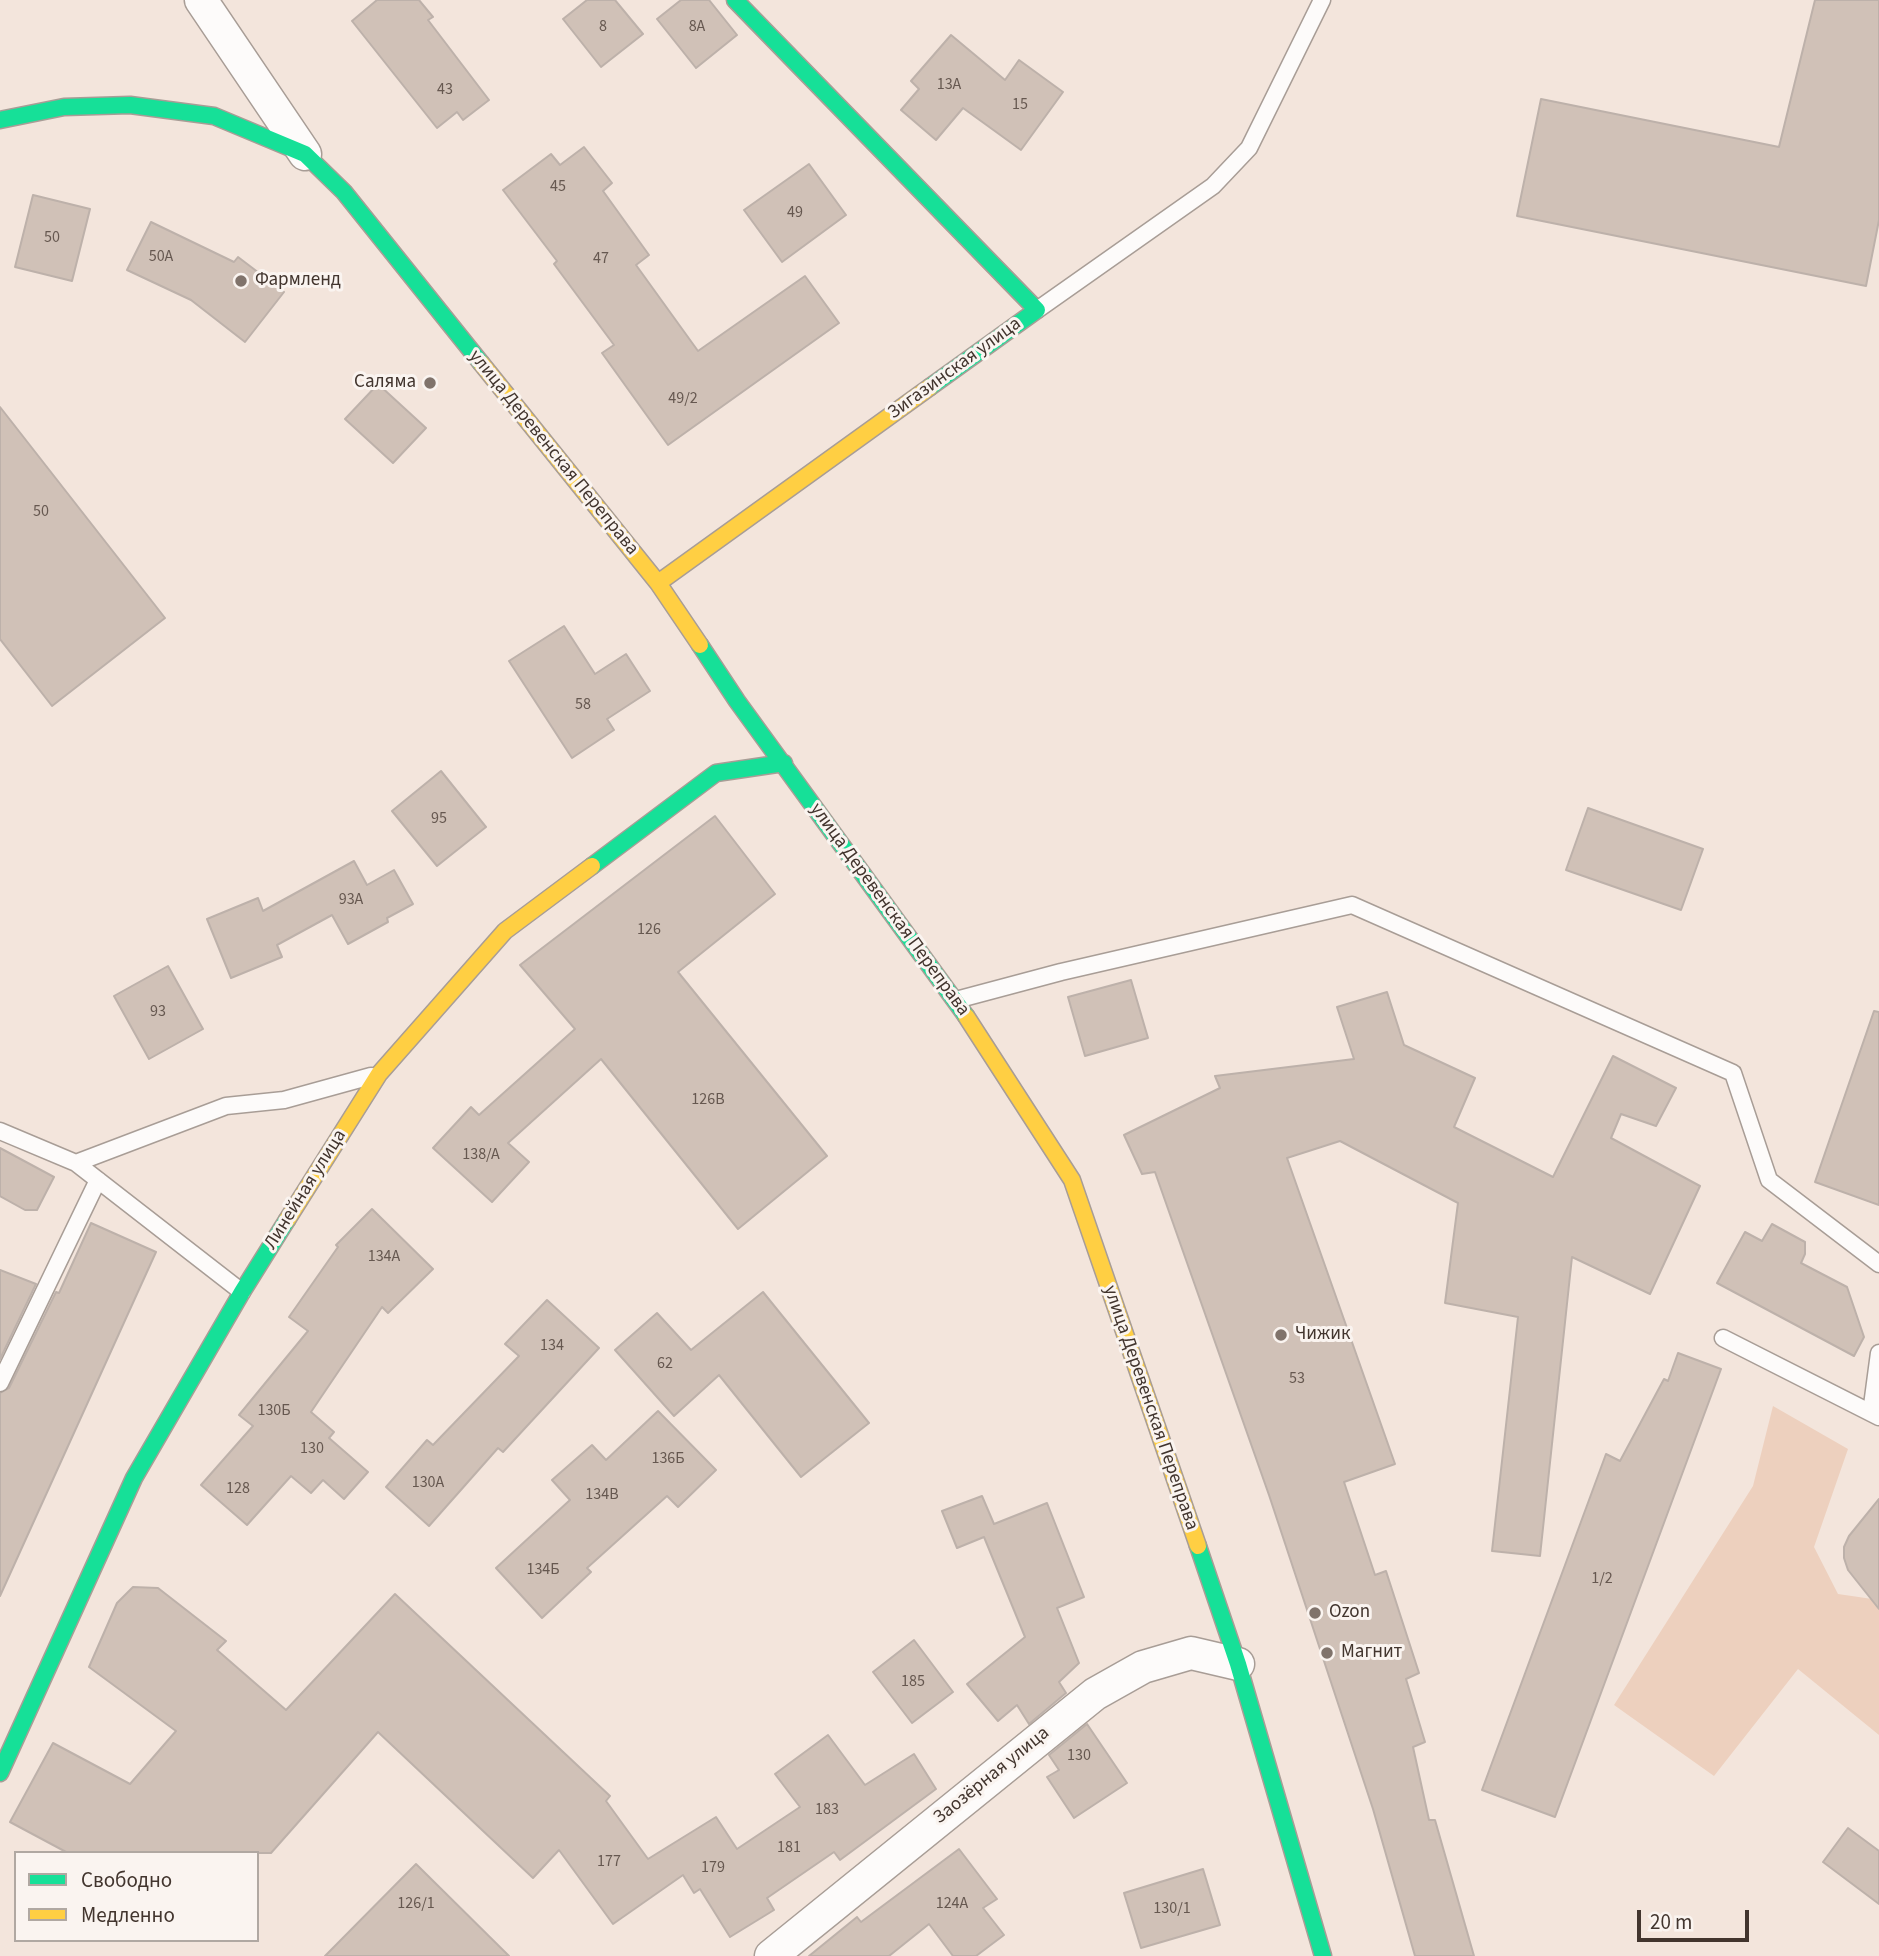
<!DOCTYPE html>
<html>
<head>
<meta charset="utf-8">
<style>
	body { margin:0 }
	#map { position:relative; width:1879px; height:1956px; overflow:hidden; background:#f3e5dc; font-family:"Source Sans 3",sans-serif }
	canvas { display:block }
	.legend { position:absolute; left:14px; top:1851px; width:245px; height:91px; box-sizing:border-box; background:#faf4f0; border:2px solid #b0a8a2; margin:0; padding:9px 12px; list-style:none; font-size:21px; color:#42352e }
	.legend li { display:flex; align-items:center; gap:14px; height:35px }
	.legend b { width:35px; border:2px solid #b0a8a2 }
	.scale { position:absolute; left:1637px; top:1910px; width:112px; height:32px; box-sizing:border-box; border:4px solid #42352e; border-top:0; padding-left:9px; font-size:21px; line-height:24px; white-space:nowrap; color:#42352e; -webkit-text-stroke:5px #faf4f0; paint-order:stroke }
</style>
</head>
<body>
<div id="map">
<canvas width="1879" height="1956"></canvas>
<ul class="legend">
<li><b style="height:9px;background:#16e098"></b>Свободно</li>
<li><b style="height:9px;background:#ffcf43"></b>Медленно</li>
</ul>
<div class="scale">20 m</div>
</div>
<script>
const g = document.querySelector('canvas').getContext('2d');
g.lineJoin = 'round';
function fillPath(path, color) {
  g.fillStyle = color;
  g.fill(path, 'evenodd');
}
function stroke(path, color, width, dash) {
  g.strokeStyle = color;
  g.lineWidth = width;
  g.lineCap = dash ? 'butt' : 'round';
  g.setLineDash(dash || []);
  g.stroke(path);
}
function drawText(font, color, halo, rows, align = 'center') {
  g.font = font + ' "Source Sans 3",sans-serif';
  g.lineWidth = 6;
  g.setLineDash([]);
  g.textBaseline = 'middle';
  g.strokeStyle = halo;
  g.fillStyle = color;
  for (const [text, x, y, turn = 0] of rows) {
    g.save();
    g.translate(x, y);
    g.rotate((+turn || 0) * Math.PI / 180);
    g.textAlign = isNaN(turn) ? turn : align;
    if (halo) g.strokeText(text, 0, 0);
    g.fillText(text, 0, 0);
    g.restore();
  }
}
fillPath(new Path2D(`
	M 1773,1406 L 1848,1449 L 1814,1547 L 1838,1594 L 1879,1600 L 1879,1735 L 1798,1669 L 1714,1776 L 1614,1705 L 1753,1486 Z`), '#edd0be');
const building = new Path2D(`
	M 377,0 L 419,0 L 433,17 L 428,20 L 489,100 L 463,120 L 457,112 L 437,128 L 352,21 Z
	M 587,0 L 615,0 L 643,34 L 601,67 L 563,19 Z
	M 681,0 L 709,0 L 737,35 L 696,68 L 657,19 Z
	M 1815,0 L 1879,0 L 1879,220 L 1866,286 L 1517,216 L 1541,99 L 1779,147 Z
	M 951,35 L 1005,80 L 1019,60 L 1063,92 L 1021,150 L 963,108 L 936,140 L 901,110 L 919,89 L 911,81 Z
	M 584,147 L 612,183 L 603,191 L 649,255 L 636,265 L 698,351 L 805,276 L 839,323 L 668,445 L 602,353 L 614,345 L 554,264 L 557,261 L 503,190 L 551,154 L 560,165 Z
	M 809,164 L 846,215 L 782,262 L 744,210 Z
	M 33,195 L 90,209 L 72,281 L 15,267 Z
	M 151,222 L 234,262 L 238,257 L 284,292 L 245,342 L 191,300 L 127,270 Z
	M 378,384 L 426,428 L 393,463 L 345,419 Z
	M 0,407 L 165,618 L 52,706 L 0,639 Z
	M 564,626 L 595,674 L 626,654 L 650,691 L 607,719 L 614,730 L 572,758 L 509,661 Z
	M 441,771 L 486,827 L 437,866 L 392,811 Z
	M 1588,808 L 1703,849 L 1681,910 L 1566,870 Z
	M 715,816 L 775,894 L 678,972 L 827,1156 L 738,1229 L 601,1059 L 508,1143 L 529,1162 L 492,1202 L 433,1148 L 471,1107 L 479,1115 L 575,1029 L 520,965 Z
	M 354,861 L 367,885 L 394,870 L 413,904 L 387,918 L 388,922 L 348,944 L 332,915 L 277,945 L 282,957 L 231,978 L 207,919 L 258,898 L 263,911 Z
	M 168,966 L 203,1029 L 149,1059 L 114,996 Z
	M 1131,980 L 1148,1038 L 1085,1056 L 1068,997 Z
	M 1387,992 L 1404,1045 L 1475,1078 L 1454,1127 L 1553,1177 L 1613,1056 L 1676,1088 L 1656,1126 L 1621,1114 L 1611,1138 L 1700,1186 L 1650,1294 L 1572,1257 L 1540,1556 L 1492,1551 L 1518,1317 L 1445,1303 L 1458,1203 L 1340,1141 L 1287,1158 L 1395,1464 L 1344,1482 L 1375,1575 L 1386,1571 L 1419,1673 L 1406,1679 L 1425,1742 L 1413,1747 L 1429,1820 L 1435,1820 L 1474,1956 L 1415,1956 L 1373,1809 L 1269,1495 L 1155,1172 L 1142,1174 L 1124,1135 L 1220,1088 L 1215,1076 L 1354,1059 L 1337,1007 Z
	M 1874,1011 L 1879,1012 L 1879,1205 L 1815,1182 Z
	M 0,1148 L 54,1177 L 37,1210 L 25,1210 L 0,1196 Z
	M 372,1209 L 433,1269 L 388,1313 L 382,1307 L 311,1412 L 334,1432 L 329,1438 L 368,1472 L 344,1499 L 323,1480 L 311,1493 L 291,1476 L 247,1525 L 201,1485 L 253,1426 L 239,1415 L 308,1331 L 289,1317 L 338,1247 L 336,1245 Z
	M 91,1223 L 156,1252 L 0,1596 L 0,1393 L 9,1388 L 56,1292 L 59,1293 Z
	M 1772,1224 L 1805,1242 L 1805,1254 L 1801,1263 L 1847,1287 L 1864,1337 L 1854,1356 L 1717,1283 L 1745,1232 L 1762,1241 Z
	M 0,1270 L 36,1284 L 0,1359 Z
	M 763,1292 L 869,1423 L 801,1477 L 719,1375 L 674,1416 L 615,1350 L 657,1313 L 691,1350 Z
	M 547,1300 L 599,1348 L 503,1452 L 498,1448 L 429,1526 L 386,1487 L 427,1440 L 433,1445 L 519,1356 L 505,1344 Z
	M 1678,1353 L 1721,1369 L 1555,1817 L 1482,1790 L 1606,1454 L 1620,1461 L 1664,1379 L 1668,1381 Z
	M 658,1411 L 716,1470 L 678,1507 L 667,1496 L 587,1568 L 591,1572 L 542,1618 L 496,1568 L 570,1500 L 552,1480 L 592,1445 L 606,1460 Z
	M 982,1496 L 994,1524 L 1047,1503 L 1084,1597 L 1057,1608 L 1079,1663 L 1059,1682 L 1066,1693 L 1029,1724 L 1017,1705 L 998,1721 L 967,1684 L 1025,1637 L 984,1537 L 957,1548 L 942,1511 Z
	M 1879,1499 L 1879,1609 L 1848,1570 L 1844,1558 L 1844,1547 L 1849,1536 Z
	M 133,1587 L 158,1588 L 226,1641 L 217,1650 L 286,1710 L 395,1594 L 610,1796 L 606,1801 L 648,1859 L 716,1817 L 737,1849 L 800,1807 L 775,1774 L 828,1735 L 865,1785 L 914,1754 L 936,1789 L 840,1860 L 834,1852 L 767,1898 L 774,1910 L 730,1937 L 700,1889 L 694,1893 L 683,1875 L 613,1924 L 559,1850 L 533,1878 L 378,1732 L 271,1853 L 68,1853 L 10,1822 L 53,1743 L 130,1784 L 176,1731 L 89,1667 L 117,1603 Z
	M 914,1640 L 953,1692 L 912,1723 L 873,1672 Z
	M 1087,1724 L 1127,1783 L 1074,1818 L 1047,1777 L 1059,1770 L 1049,1755 Z
	M 1848,1828 L 1879,1851 L 1879,1904 L 1823,1862 Z
	M 959,1849 L 997,1899 L 983,1908 L 1004,1935 L 976,1956 L 953,1956 L 929,1924 L 889,1956 L 809,1956 L 857,1917 L 861,1922 Z
	M 416,1864 L 509,1956 L 325,1956 Z
	M 1203,1869 L 1220,1925 L 1141,1948 L 1124,1893 Z`);
fillPath(building, '#d0c1b7');
stroke(building, '#bdb1aa', 2);
const lane = new Path2D(`
	M 1037,310 L 1213,186 L 1249,148 L 1322,0
	M 956,1000 L 1061,972 L 1352,905 L 1733,1073 L 1769,1180 L 1879,1264
	M 0,1131 L 76,1163 L 242,1292
	M 76,1163 L 226,1106 L 284,1100 L 371,1076
	M 1723,1338 L 1879,1417
	M 0,1383 L 98,1180
	M 1871,1413 L 1879,1353`);
const street = new Path2D(`
	M 201,0 L 305,154
	M 771,1956 L 1095,1694 L 1143,1667 L 1191,1653 L 1238,1664`);
const fast = new Path2D(`
	M 735,0 L 1037,310 L 930,387
	M 0,120 L 64,107 L 130,105 L 214,116 L 305,154 L 344,192 L 481,363
	M 700,645 L 737,701 L 966,1016
	M 592,866 L 716,773 L 784,763
	M 1198,1546 L 1238,1664 L 1323,1956
	M 0,1773 L 134,1478 L 242,1292 L 287,1220`);
const slow = new Path2D(`
	M 481,363 L 658,583 L 700,645
	M 658,583 L 930,387
	M 966,1016 L 1072,1180 L 1198,1546
	M 287,1220 L 379,1074 L 505,931 L 592,866`);
stroke(lane, '#a89d96', 19);
stroke(street, '#a89d96', 35);
stroke(fast, '#a89d96', 19);
stroke(slow, '#a89d96', 19);
stroke(lane, '#fdfbfa', 16);
stroke(street, '#fdfbfa', 32);
stroke(fast, '#16e098', 16);
stroke(slow, '#ffcf43', 16);
for (const [x, y, r, color] of [
	[241,281,7,"#80736b"],
	[430,383,7,"#80736b"],
	[1281,1335,7,"#80736b"],
	[1315,1613,7,"#80736b"],
	[1327,1653,7,"#80736b"]
]) {
  const dot = new Path2D();
  dot.arc(x, y, r, 0, 2 * Math.PI);
  g.fillStyle = color;
  g.fill(dot);
  stroke(dot, '#faf4f0', 2.5);
}
drawText('16px', '#665850', null, [
	["8",603,27],
	["8А",697,27],
	["13А",949,85],
	["43",445,90],
	["15",1020,105],
	["45",558,187],
	["49",795,213],
	["50",52,238],
	["50А",161,257],
	["47",601,259],
	["49/2",683,399],
	["50",41,512],
	["58",583,705],
	["95",439,819],
	["93А",351,900],
	["126",649,930],
	["93",158,1012],
	["126В",708,1100],
	["138/А",481,1155],
	["134А",384,1257],
	["134",552,1346],
	["62",665,1364],
	["53",1297,1379],
	["130Б",274,1411],
	["130",312,1449],
	["136Б",668,1459],
	["130А",428,1483],
	["128",238,1489],
	["134В",602,1495],
	["134Б",543,1570],
	["1/2",1602,1579],
	["185",913,1682],
	["130",1079,1756],
	["183",827,1810],
	["181",789,1848],
	["177",609,1862],
	["179",713,1868],
	["126/1",416,1904],
	["124А",952,1904],
	["130/1",1172,1909]
]);
drawText('19px', '#42352e', '#faf4f0', [
	["Фармленд",255,281],
	["Саляма",416,383,"right"],
	["Чижик",1295,1335],
	["Ozon",1329,1613],
	["Магнит",1341,1653]
], 'left');
drawText('19px', '#42352e', '#faf4f0', [
	["Зигазинская улица",955,369,-36],
	["улица Деревенская Переправа",553,453,51],
	["улица Деревенская Переправа",889,910,54],
	["Линейная улица",306,1190,-58],
	["улица Деревенская Переправа",1150,1408,71],
	["Заозёрная улица",992,1776,-39]
]);
</script>
</body>
</html>
